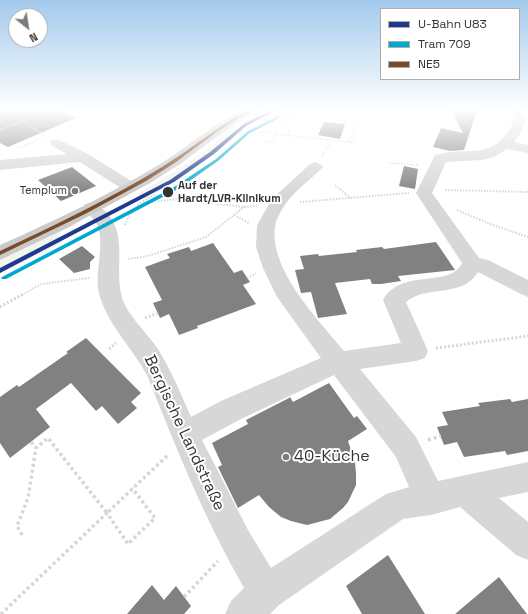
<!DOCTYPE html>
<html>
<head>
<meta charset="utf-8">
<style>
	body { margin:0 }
	#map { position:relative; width:528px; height:614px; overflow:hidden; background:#fff; font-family:"Space Grotesk",sans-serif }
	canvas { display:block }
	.legend { position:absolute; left:380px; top:8px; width:140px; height:72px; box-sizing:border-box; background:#fff; border:1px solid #adadad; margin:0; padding:5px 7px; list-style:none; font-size:12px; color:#333 }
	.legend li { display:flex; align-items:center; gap:8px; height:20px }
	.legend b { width:20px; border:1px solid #adadad }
	.north { position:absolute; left:8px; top:8px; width:40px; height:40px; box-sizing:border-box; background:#fff; border:1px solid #adadad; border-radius:50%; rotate:150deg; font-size:11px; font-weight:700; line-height:16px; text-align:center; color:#333 }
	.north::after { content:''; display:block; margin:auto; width:14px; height:18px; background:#7a7a7a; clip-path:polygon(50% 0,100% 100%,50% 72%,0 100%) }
</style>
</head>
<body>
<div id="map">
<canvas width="528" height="614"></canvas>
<ul class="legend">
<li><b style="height:5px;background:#1d3a8f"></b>U-Bahn U83</li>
<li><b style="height:5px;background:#00a9ce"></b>Tram 709</li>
<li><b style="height:5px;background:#7a4b2a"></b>NE5</li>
</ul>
<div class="north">N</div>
</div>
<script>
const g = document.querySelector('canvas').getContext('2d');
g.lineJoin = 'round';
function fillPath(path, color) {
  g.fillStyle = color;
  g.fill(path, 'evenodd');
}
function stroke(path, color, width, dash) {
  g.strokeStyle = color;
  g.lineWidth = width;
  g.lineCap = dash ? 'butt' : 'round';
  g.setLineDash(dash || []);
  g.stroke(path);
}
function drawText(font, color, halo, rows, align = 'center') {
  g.font = font + ' "Space Grotesk",sans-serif';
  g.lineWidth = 4;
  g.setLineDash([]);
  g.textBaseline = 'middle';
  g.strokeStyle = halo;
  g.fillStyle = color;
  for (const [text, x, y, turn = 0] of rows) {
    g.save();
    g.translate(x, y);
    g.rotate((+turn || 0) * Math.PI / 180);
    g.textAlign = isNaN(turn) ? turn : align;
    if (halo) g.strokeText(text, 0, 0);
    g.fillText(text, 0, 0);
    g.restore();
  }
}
fillPath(new Path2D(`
	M 258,110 L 277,111 L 250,124 L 209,158 L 183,176 L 146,199 L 137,194 C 166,177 194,161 220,138 L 216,137 C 229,127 243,117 258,110 Z
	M 80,223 L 56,234 L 63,242 L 0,274 L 0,260 L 70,226 Z`), '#f1f5ed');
fillPath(new Path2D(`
	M 0,110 L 59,110 L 76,118 L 8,147 L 0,143 Z
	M 451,110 L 477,110 L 464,150 L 450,151 L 433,147 L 441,128 L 463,133 Z
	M 324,122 L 345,124 L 340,139 L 318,135 Z
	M 404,166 L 418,169 L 415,189 L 399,186 Z
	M 72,167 L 96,186 L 61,201 L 38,180 Z
	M 436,242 L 455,270 L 398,276 L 401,281 L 381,284 L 372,284 L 370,279 L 335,283 L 347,314 L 318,318 L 311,292 L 301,293 L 295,270 L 304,269 L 300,256 L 318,254 L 319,256 L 357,252 L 356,250 L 382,247 L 384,249 Z
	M 213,243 L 234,273 L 242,270 L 250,282 L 243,285 L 256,304 L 197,326 L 198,328 L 179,335 L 169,314 L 160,318 L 153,303 L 162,300 L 145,267 L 170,258 L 167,254 L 189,247 L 191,251 Z
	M 82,246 L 95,257 L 90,262 L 90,269 L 74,273 L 59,259 Z
	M 86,338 L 141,393 L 131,402 L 137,408 L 118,424 L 102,406 L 96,411 L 71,383 L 36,409 L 50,427 L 10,458 L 0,443 L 0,397 L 17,385 L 19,387 L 68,353 L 66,352 Z
	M 329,383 L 354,418 L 357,416 L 367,429 L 348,441 L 355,462 L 356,474 L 356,485 L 348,502 L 343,508 L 330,519 L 307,525 L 291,521 L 281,517 L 269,507 L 259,495 L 238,508 L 218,467 L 222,465 L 212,443 L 248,424 L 246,420 L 289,398 L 290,397 L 293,402 Z
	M 510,399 L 512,402 L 528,399 L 528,451 L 507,455 L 505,451 L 464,457 L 457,442 L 444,445 L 437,427 L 448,425 L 442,412 L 480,406 L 478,403 Z
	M 388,555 L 425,614 L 362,614 L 346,586 Z
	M 499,577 L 527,614 L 455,614 Z
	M 152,585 L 164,600 L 176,586 L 191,606 L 184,614 L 127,614 Z`), '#818181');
stroke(new Path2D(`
	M 0,111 L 22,121 L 44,135
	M 279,112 L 284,119 L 290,134
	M 268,117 L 295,115 L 296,116 L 280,120 L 282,127 L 288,128
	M 261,120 L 284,110
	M 335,122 L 335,119 L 356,122 L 352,137 L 347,142
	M 0,130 L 50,110
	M 260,133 L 261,131 L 276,134 L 272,142 L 267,142
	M 276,134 L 355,143
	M 18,148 L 43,137
	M 322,156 L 331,141
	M 389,163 L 419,165
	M 335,185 L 341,190
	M 445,190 L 447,190`), '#d6d6d6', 1.5, [1.5, 1.5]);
stroke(new Path2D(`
	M 340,189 L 350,198
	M 445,190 L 528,192
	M 143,201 L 155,195
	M 300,202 L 409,193
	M 457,210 L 490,224 L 528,237
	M 234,215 L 249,223
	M 125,225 L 129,215 L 140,203 L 179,199 L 244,207 L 257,206
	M 128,259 L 148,256 L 206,237 L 244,207
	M 247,278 L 256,274
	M 22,295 L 41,284 L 90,278`), '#d6d6d6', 2, [1.5, 1.5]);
stroke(new Path2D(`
	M 0,307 L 23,294
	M 145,318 L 158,313
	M 436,348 L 528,336
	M 109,349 L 116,343`), '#d6d6d6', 3, [2, 2]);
stroke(new Path2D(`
	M 428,440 L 441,436
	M 31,442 L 36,448
	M 22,535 L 17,526 L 28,498 L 36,448 L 48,438 L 107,513 L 169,454
	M 184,597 L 218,561
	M 1,614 L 107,513 L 128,544 L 155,518 L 132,488`), '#d6d6d6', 3.5, [3, 3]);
fillPath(new Path2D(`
	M 509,110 L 521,110 L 527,118 L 521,132 L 514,142 L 528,145 L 528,153 L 507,149 L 494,157 L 481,160 L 446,162 L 432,193 L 479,258 L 488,260 L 528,280 L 528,297 L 521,294 L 478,272 C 462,299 427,284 406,302 L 428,351 L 425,358 L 416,361 L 360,369 L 416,437 L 438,481 L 528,462 L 528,492 L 499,498 L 528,522 L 528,560 L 516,555 L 460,507 L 431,515 L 403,519 L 279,605 L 270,614 L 225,614 L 231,601 L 244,588 C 205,520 176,448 147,375 C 133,349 109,326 100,297 C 93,274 105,249 98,227 C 96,219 87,214 82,208 L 85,204 C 94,202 97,204 104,210 C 128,231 115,266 121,293 C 124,313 147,332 158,349 C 171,370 181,394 191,417 L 221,401 L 321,358 L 277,297 L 263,268 L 256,247 L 257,225 L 272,199 L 310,164 L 315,162 L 320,164 L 323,167 L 320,170 C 310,180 296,190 287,202 C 283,207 276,219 275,226 C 269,270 318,319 344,351 L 401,343 L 383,300 C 402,267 450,289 462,263 L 416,193 L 435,155 C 473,145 494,164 515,118 ZM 334,375 L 396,457 L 409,487 L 386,494 L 271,568 L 248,530 L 202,440 L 241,419 Z
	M 57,139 L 88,154 L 136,184 L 138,187 L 136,190 L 130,192 L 124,190 L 80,162 L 0,170 L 0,160 L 67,154 L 52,146 L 50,143 L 52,140 Z`), '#d7d7d7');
fillPath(new Path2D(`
	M 241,110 L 256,110 L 222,133 L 180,164 L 150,183 L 69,227 L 0,260 L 0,245 C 54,221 109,195 160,164 C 188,147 212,125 241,110 Z`), '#cacaca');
fillPath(new Path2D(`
	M 248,110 L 252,110 L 218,131 L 176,162 L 146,181 L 85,214 L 0,255 L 0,251 C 55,225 110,199 162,167 C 191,149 217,127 248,110 Z`), '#7a4b2a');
fillPath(new Path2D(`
	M 278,116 L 281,117 L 250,133 L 218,161 L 178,189 L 6,279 L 2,279 L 1,278 L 2,277 L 174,187 L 216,159 L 248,131 Z`), '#00a9ce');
fillPath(new Path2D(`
	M 272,110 L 277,110 L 246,126 L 214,154 L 174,182 L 0,273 L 0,268 L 170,180 L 210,152 L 244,124 Z`), '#1d3a8f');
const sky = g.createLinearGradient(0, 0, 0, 196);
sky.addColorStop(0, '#a3caec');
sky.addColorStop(0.56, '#fff');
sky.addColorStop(1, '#ffffff00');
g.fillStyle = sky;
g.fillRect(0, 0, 528, 196);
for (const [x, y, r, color] of [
	[75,191,4,"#7a7a7a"],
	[168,192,6,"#333"],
	[286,457,4,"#7a7a7a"]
]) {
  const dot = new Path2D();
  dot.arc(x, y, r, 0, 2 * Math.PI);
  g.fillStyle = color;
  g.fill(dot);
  stroke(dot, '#fff', 1.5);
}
drawText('bold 11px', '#333', '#fff', [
	["Auf der",178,186],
	["Hardt/LVR-Klinikum",178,199]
], 'left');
drawText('11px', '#333', '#fff', [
	["Templum",67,191]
], 'right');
drawText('16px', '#333', '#fff', [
	["Bergische Landstraße",184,433,65]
]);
drawText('16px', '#333', '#fff', [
	["40-Küche",294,457]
], 'left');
</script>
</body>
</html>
